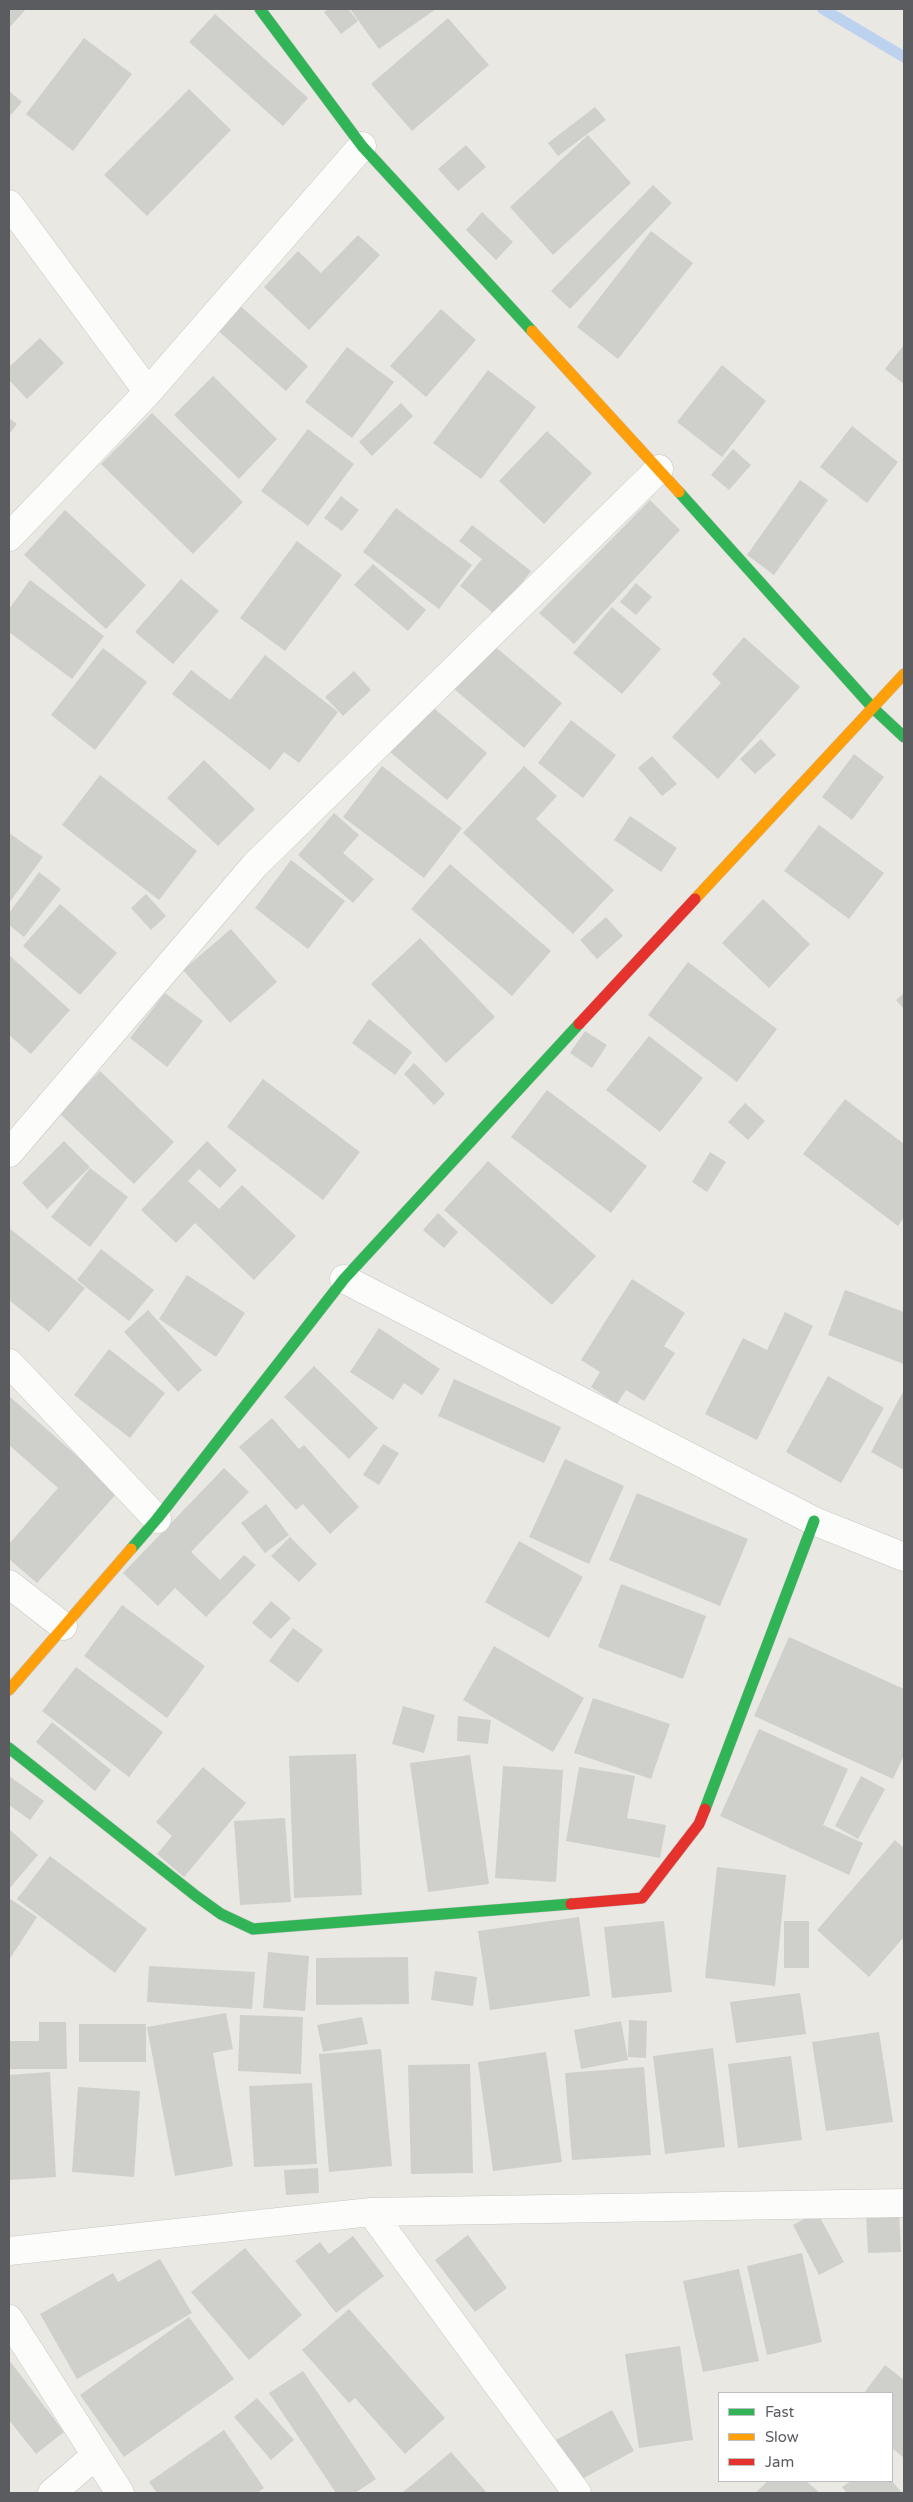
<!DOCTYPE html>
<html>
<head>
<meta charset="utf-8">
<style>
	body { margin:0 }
	#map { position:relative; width:913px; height:2502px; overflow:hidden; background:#e9e8e3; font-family:"Varela Round",sans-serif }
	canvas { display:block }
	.frame { position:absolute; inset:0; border:10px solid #5a5c60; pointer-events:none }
	.legend { position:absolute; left:718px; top:2392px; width:175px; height:90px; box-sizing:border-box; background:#fff; border:1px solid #bdbebf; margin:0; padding:6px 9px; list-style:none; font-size:15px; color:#5a5c60 }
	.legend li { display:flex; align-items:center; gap:10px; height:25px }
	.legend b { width:25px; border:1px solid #bdbebf }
</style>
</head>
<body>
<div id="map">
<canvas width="913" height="2502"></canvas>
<div class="frame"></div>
<ul class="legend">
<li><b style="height:6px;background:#30b455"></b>Fast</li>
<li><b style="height:6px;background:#ff9f0a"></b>Slow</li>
<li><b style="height:6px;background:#e5322d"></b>Jam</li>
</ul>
</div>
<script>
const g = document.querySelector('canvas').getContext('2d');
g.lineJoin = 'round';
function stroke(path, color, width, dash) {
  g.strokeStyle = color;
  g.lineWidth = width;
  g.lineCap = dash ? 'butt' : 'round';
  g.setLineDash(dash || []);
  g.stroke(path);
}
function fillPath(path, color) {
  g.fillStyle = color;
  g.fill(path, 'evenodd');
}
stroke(new Path2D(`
	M 823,9 L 904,57`), '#bcd2ef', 11);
fillPath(new Path2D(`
	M 9,9 L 26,9 L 9,28 Z
	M 329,9 L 348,9 L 358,21 L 341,34 L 324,12 Z
	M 350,9 L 436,9 L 379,49 Z
	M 215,14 L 308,98 L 283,126 L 189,42 Z
	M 448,18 L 489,65 L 412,131 L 371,84 Z
	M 84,38 L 132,74 L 73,151 L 26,114 Z
	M 189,89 L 231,130 L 147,216 L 104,175 Z
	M 9,91 L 22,102 L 11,115 L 9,114 Z
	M 595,107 L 606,120 L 558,156 L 548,143 Z
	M 588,135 L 631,183 L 553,255 L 510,207 Z
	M 466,145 L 486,167 L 458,191 L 438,169 Z
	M 653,185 L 672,203 L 570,309 L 551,291 Z
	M 482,212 L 513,242 L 496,260 L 466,230 Z
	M 651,231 L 693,263 L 618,359 L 577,327 Z
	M 358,235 L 380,255 L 309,330 L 264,287 L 298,251 L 321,273 Z
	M 237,303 L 308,366 L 286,391 L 215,328 Z
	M 441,309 L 476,340 L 426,397 L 390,366 Z
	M 40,338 L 64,363 L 27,399 L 9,380 L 9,367 Z
	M 904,345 L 904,384 L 885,369 Z
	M 347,347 L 394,382 L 352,438 L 305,402 Z
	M 722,365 L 766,401 L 722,457 L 677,422 Z
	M 488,370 L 536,407 L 481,479 L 433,443 Z
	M 213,376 L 277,439 L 239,479 L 174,415 Z
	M 401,403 L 413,416 L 372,456 L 359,442 Z
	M 152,413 L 243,502 L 193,554 L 101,464 Z
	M 9,418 L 17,424 L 9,434 Z
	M 852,426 L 898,462 L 867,503 L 820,467 Z
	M 308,429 L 354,464 L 308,526 L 261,491 Z
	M 547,431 L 592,473 L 544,524 L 499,481 Z
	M 733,449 L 751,465 L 729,490 L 711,475 Z
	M 800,480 L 828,500 L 774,575 L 747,555 Z
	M 341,496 L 359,510 L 342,531 L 324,518 Z
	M 650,500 L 680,530 L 574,644 L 539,613 Z
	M 396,508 L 472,565 L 439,609 L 363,552 Z
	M 65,510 L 146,585 L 106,629 L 24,555 Z
	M 472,525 L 531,571 L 497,616 L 460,586 L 482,559 L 459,541 Z
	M 297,541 L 342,575 L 285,651 L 240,618 Z
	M 373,564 L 426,610 L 408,631 L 354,585 Z
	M 181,579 L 219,611 L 173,664 L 135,632 Z
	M 30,580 L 104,636 L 72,679 L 9,632 L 9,609 Z
	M 636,583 L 652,597 L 636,615 L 620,602 Z
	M 612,607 L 661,649 L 622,694 L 573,653 Z
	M 744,637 L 800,687 L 718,779 L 672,737 L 721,683 L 712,674 Z
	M 492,644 L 562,703 L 524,748 L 454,689 Z
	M 103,648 L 147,682 L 95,750 L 51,715 Z
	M 265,655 L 338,712 L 299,763 L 284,752 L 270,770 L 172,694 L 191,670 L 230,700 Z
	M 354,671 L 371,690 L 343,716 L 325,697 Z
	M 430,705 L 487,753 L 447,800 L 390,752 Z
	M 571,720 L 616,755 L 583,798 L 538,763 Z
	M 761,739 L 776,755 L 755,774 L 740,759 Z
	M 854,754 L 884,777 L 852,820 L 822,797 Z
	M 652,756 L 677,784 L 662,796 L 638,768 Z
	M 204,760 L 255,809 L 218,846 L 167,798 Z
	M 382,766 L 462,828 L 424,878 L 343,817 Z
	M 524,766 L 557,796 L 536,819 L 614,890 L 573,934 L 463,833 Z
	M 100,775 L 197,851 L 159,900 L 62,825 Z
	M 334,813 L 359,835 L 343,853 L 374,879 L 353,903 L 298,855 Z
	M 630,816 L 677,848 L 661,872 L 614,840 Z
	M 819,825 L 884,873 L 849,919 L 784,871 Z
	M 9,833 L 43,857 L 9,903 Z
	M 291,860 L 345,901 L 308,949 L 255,908 Z
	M 450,864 L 551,951 L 512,996 L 411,909 Z
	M 39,872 L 61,889 L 24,937 L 9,925 L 9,913 Z
	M 146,894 L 166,916 L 151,930 L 131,908 Z
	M 763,899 L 810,944 L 769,988 L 722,943 Z
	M 60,904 L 117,953 L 80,995 L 23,946 Z
	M 606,917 L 623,936 L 597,959 L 580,940 Z
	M 231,929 L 277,982 L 230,1023 L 183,970 Z
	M 420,938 L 495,1017 L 446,1063 L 371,984 Z
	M 9,955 L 70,1010 L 31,1054 L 9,1035 Z
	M 688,962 L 777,1029 L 737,1082 L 648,1015 Z
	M 165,993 L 203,1021 L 167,1067 L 130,1038 Z
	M 904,993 L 904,1009 L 896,1000 Z
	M 369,1019 L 412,1052 L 395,1075 L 352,1043 Z
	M 585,1031 L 607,1045 L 592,1068 L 570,1053 Z
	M 649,1036 L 703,1078 L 660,1132 L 606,1090 Z
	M 414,1063 L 445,1094 L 434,1105 L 404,1074 Z
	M 100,1071 L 174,1142 L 134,1184 L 59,1113 Z
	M 263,1079 L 360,1152 L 323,1200 L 227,1127 Z
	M 547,1090 L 647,1166 L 611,1213 L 511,1137 Z
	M 845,1099 L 904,1144 L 904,1217 L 898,1226 L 803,1154 Z
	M 745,1103 L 765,1121 L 748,1140 L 728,1122 Z
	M 64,1141 L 90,1167 L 47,1209 L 22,1183 Z
	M 207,1141 L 237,1170 L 220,1188 L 199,1169 L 188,1181 L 219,1209 L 242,1185 L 296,1236 L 254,1280 L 195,1223 L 176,1243 L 141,1210 Z
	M 710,1152 L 726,1162 L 707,1192 L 692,1182 Z
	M 488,1161 L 596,1256 L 552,1305 L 444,1210 Z
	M 90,1168 L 128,1197 L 90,1247 L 51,1217 Z
	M 438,1213 L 458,1232 L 444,1248 L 423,1230 Z
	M 9,1228 L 85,1288 L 49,1332 L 9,1300 Z
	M 101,1249 L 154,1290 L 129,1321 L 77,1280 Z
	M 187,1275 L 245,1313 L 216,1357 L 159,1319 Z
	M 632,1279 L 685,1313 L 664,1346 L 675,1353 L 644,1401 L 626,1390 L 617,1404 L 591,1387 L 600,1372 L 581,1360 Z
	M 845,1290 L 904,1312 L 904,1364 L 828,1335 Z
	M 148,1310 L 202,1370 L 178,1392 L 124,1332 Z
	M 785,1312 L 813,1326 L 757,1440 L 705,1414 L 743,1338 L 767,1350 Z
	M 379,1328 L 440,1369 L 422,1395 L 404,1383 L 393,1400 L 350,1372 Z
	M 109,1349 L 165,1393 L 130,1438 L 74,1395 Z
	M 314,1366 L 378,1428 L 349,1459 L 284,1397 Z
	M 828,1376 L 884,1408 L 841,1483 L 786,1452 Z
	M 454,1379 L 561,1427 L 544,1463 L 438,1416 Z
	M 904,1390 L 904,1470 L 871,1452 Z
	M 9,1396 L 118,1492 L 37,1583 L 9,1559 L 9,1544 L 58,1488 L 9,1445 Z
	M 272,1418 L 299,1449 L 304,1445 L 359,1507 L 330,1534 L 303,1504 L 296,1510 L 239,1447 Z
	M 383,1444 L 399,1453 L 379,1485 L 363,1475 Z
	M 565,1459 L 624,1486 L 589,1564 L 529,1537 Z
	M 224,1468 L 249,1492 L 191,1552 L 220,1580 L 244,1555 L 256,1565 L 206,1617 L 175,1588 L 158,1606 L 123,1573 Z
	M 637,1493 L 748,1539 L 720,1606 L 609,1560 Z
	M 266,1504 L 289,1535 L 265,1553 L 241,1523 Z
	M 290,1537 L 317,1564 L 299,1582 L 271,1556 Z
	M 519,1541 L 583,1577 L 549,1638 L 485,1602 Z
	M 621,1584 L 706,1616 L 683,1679 L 598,1647 Z
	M 271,1601 L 291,1618 L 271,1639 L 252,1623 Z
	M 122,1605 L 205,1666 L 167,1718 L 84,1656 Z
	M 293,1628 L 323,1650 L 298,1683 L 269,1661 Z
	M 789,1637 L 904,1689 L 904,1755 L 893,1779 L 754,1716 Z
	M 494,1646 L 584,1698 L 553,1752 L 463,1700 Z
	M 76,1667 L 163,1732 L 129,1777 L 42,1711 Z
	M 593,1698 L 670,1724 L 651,1779 L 574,1753 Z
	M 403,1706 L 435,1715 L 424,1753 L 392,1744 Z
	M 458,1716 L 491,1720 L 488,1744 L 457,1741 Z
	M 52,1722 L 111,1770 L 95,1791 L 36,1742 Z
	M 759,1729 L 848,1769 L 823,1825 L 863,1843 L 849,1875 L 720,1816 Z
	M 356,1754 L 362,1895 L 294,1898 L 289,1756 Z
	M 470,1755 L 489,1884 L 428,1892 L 410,1763 Z
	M 503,1766 L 563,1770 L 556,1882 L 495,1878 Z
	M 203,1767 L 246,1803 L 184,1877 L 157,1854 L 172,1836 L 156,1822 Z
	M 579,1767 L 635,1776 L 627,1818 L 666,1825 L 660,1858 L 566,1841 Z
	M 9,1776 L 44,1801 L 30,1820 L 9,1805 Z
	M 861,1776 L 885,1789 L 858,1839 L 835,1826 Z
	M 285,1818 L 291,1902 L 240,1905 L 234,1821 Z
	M 9,1829 L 38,1855 L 9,1889 Z
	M 895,1840 L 904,1848 L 904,1937 L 869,1977 L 817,1930 Z
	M 50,1856 L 147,1929 L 115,1973 L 17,1899 Z
	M 717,1867 L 786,1875 L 775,1986 L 705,1978 Z
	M 9,1898 L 37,1917 L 9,1960 Z
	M 579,1917 L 590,1996 L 490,2010 L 478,1931 Z
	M 664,1921 L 672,1992 L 612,1998 L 604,1927 Z
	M 784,1921 L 809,1921 L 809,1968 L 784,1968 Z
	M 268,1952 L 309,1956 L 305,2011 L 263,2008 Z
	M 408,1957 L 409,2004 L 316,2005 L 316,1958 Z
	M 149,1966 L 255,1972 L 252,2009 L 147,2002 Z
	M 435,1971 L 477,1977 L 473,2006 L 431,2000 Z
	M 800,1993 L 806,2034 L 736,2043 L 730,2002 Z
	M 226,2013 L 233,2049 L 213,2053 L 233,2166 L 175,2176 L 147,2027 Z
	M 240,2015 L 303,2017 L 301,2074 L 238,2071 Z
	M 362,2017 L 368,2044 L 323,2052 L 317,2025 Z
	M 629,2020 L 647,2021 L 646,2058 L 628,2057 Z
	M 621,2021 L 628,2060 L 581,2069 L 574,2030 Z
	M 39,2022 L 66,2022 L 67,2069 L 9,2069 L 9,2041 L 39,2041 Z
	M 79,2024 L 146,2024 L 146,2062 L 79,2062 Z
	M 879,2032 L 893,2122 L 826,2131 L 812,2042 Z
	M 713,2048 L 725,2147 L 665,2154 L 653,2056 Z
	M 381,2049 L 392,2166 L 329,2172 L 319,2054 Z
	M 546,2052 L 562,2162 L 493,2171 L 478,2062 Z
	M 791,2056 L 802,2140 L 738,2148 L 728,2064 Z
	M 470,2064 L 473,2173 L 411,2174 L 408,2065 Z
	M 644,2067 L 651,2155 L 572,2160 L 565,2073 Z
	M 50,2072 L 56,2177 L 9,2180 L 9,2075 Z
	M 312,2083 L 317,2164 L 254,2167 L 249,2086 Z
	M 78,2087 L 140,2091 L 134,2177 L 72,2172 Z
	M 318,2168 L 319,2193 L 286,2195 L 284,2170 Z
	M 817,2212 L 844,2262 L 819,2275 L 793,2225 Z
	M 899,2214 L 901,2252 L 868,2253 L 866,2215 Z
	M 468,2235 L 507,2288 L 475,2312 L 435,2260 Z
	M 353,2236 L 384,2276 L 336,2313 L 295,2261 L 320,2242 L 329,2254 Z
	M 245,2248 L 302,2315 L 249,2360 L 191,2292 Z
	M 802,2253 L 822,2342 L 767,2355 L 747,2266 Z
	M 160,2259 L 192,2313 L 77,2379 L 40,2314 L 113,2273 L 118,2282 Z
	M 739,2269 L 759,2361 L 703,2372 L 683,2281 Z
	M 349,2309 L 445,2418 L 405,2454 L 355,2398 L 349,2403 L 302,2350 Z
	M 189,2317 L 234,2379 L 124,2457 L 80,2395 Z
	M 680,2346 L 693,2440 L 639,2448 L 625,2354 Z
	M 9,2360 L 64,2432 L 36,2454 L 9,2420 Z
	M 885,2365 L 904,2380 L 904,2458 L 892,2448 L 892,2393 L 864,2393 Z
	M 303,2371 L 376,2479 L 355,2493 L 336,2493 L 269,2393 Z
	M 257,2398 L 294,2440 L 271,2460 L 234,2417 Z
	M 612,2410 L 634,2451 L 578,2481 L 556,2440 Z
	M 224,2430 L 264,2488 L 257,2493 L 157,2493 L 149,2482 Z
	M 451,2452 L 487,2493 L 402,2493 Z
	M 768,2481 L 806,2481 L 820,2493 L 755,2493 Z
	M 851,2481 L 892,2481 L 902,2493 L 847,2493 L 842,2487 Z`), '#cfcfcc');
const street = new Path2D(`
	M 9,204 L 148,392
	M 9,537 L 148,392 L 362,146
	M 9,1153 L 255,865 L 659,469
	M 344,1279 L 814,1521 L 904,1557
	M 9,1363 L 157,1519
	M 9,1584 L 63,1626
	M 371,2212 L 577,2493
	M 9,2251 L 371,2212 L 904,2203
	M 9,2319 L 120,2493
	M 52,2493 L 96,2455`);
const fast = new Path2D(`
	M 260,9 L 362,146 L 532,331
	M 679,492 L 872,707 L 904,737
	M 131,1549 L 157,1519 L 344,1279 L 579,1024
	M 9,1748 L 196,1896 L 221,1914 L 253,1929 L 571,1904
	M 705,1809 L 814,1521`);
const slow = new Path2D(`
	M 532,331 L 679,492
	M 695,899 L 904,674
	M 9,1690 L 131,1549`);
const jam = new Path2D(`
	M 579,1024 L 695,899
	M 571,1904 L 642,1898 L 699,1824 L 705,1809`);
stroke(street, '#c6c6c5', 29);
stroke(fast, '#c5c5c3', 12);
stroke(slow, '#c5c5c3', 12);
stroke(jam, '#c5c5c3', 12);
stroke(street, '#fcfcfb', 28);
stroke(fast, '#30b455', 11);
stroke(slow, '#ff9f0a', 11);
stroke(jam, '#e5322d', 11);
</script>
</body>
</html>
